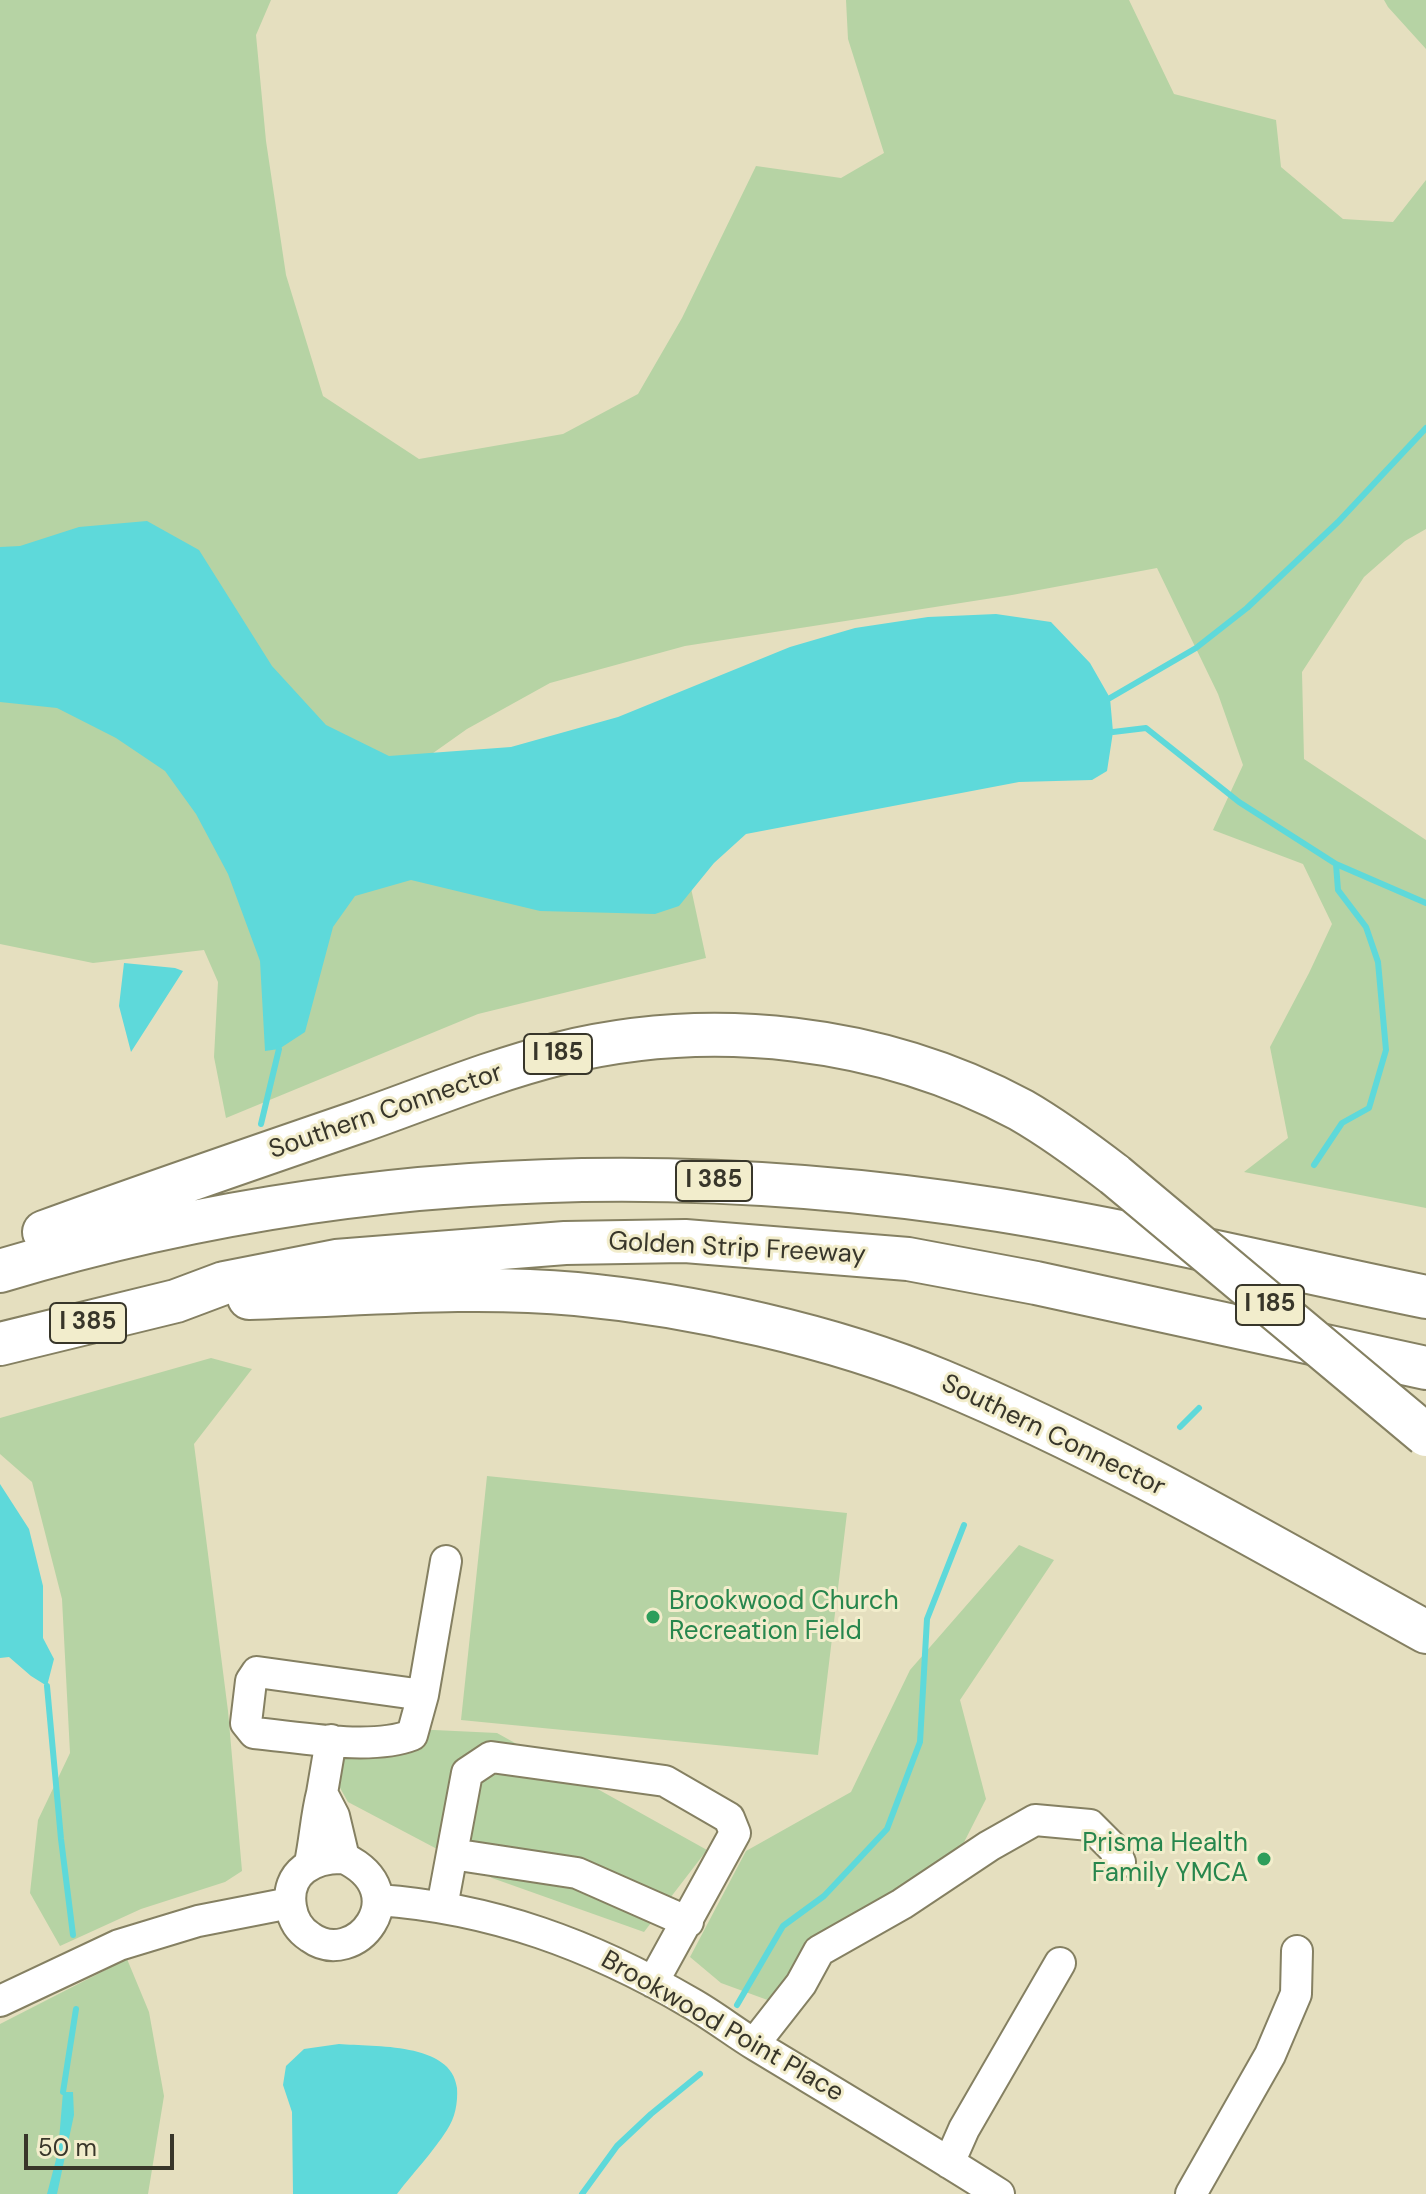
<!DOCTYPE html>
<html>
<head>
<meta charset="utf-8">
<style>
	body { margin:0 }
	#map { position:relative; width:1426px; height:2194px; overflow:hidden; background:#e5dfbf; font-family:"DM Sans",sans-serif }
	canvas { display:block }
	.scale { position:absolute; left:24px; top:2134px; width:150px; height:36px; box-sizing:border-box; border:4px solid #38362a; border-top:0; padding-left:10px; font-size:24px; line-height:28px; white-space:nowrap; color:#38362a; -webkit-text-stroke:6px #f2edcc; paint-order:stroke }
</style>
</head>
<body>
<div id="map">
<canvas width="1426" height="2194"></canvas>
<div class="scale">50 m</div>
</div>
<script>
const g = document.querySelector('canvas').getContext('2d');
g.lineJoin = 'round';
function fillPath(path, color) {
  g.fillStyle = color;
  g.fill(path, 'evenodd');
}
function stroke(path, color, width, dash) {
  g.strokeStyle = color;
  g.lineWidth = width;
  g.lineCap = dash ? 'butt' : 'round';
  g.setLineDash(dash || []);
  g.stroke(path);
}
function drawText(font, color, halo, rows, align = 'center') {
  g.font = font + ' "DM Sans",sans-serif';
  g.lineWidth = 6;
  g.setLineDash([]);
  g.textBaseline = 'middle';
  g.strokeStyle = halo;
  g.fillStyle = color;
  for (const [text, x, y, turn = 0] of rows) {
    g.save();
    g.translate(x, y);
    g.rotate((+turn || 0) * Math.PI / 180);
    g.textAlign = isNaN(turn) ? turn : align;
    if (halo) g.strokeText(text, 0, 0);
    g.fillText(text, 0, 0);
    g.restore();
  }
}
fillPath(new Path2D(`
	M 0,0 L 271,0 L 256,35 L 266,141 L 286,275 L 323,396 L 419,459 L 563,434 L 638,394 L 682,318 L 756,166 L 841,178 L 884,153 L 848,39 L 846,0 L 1129,0 L 1174,94 L 1276,120 L 1281,167 L 1343,219 L 1393,222 L 1426,180 L 1426,529 L 1405,541 L 1364,577 L 1302,672 L 1304,759 L 1426,840 L 1426,1208 L 1244,1172 L 1288,1138 L 1270,1047 L 1309,973 L 1332,924 L 1303,864 L 1213,830 L 1243,765 L 1218,694 L 1157,568 L 1012,595 L 685,646 L 550,683 L 467,729 L 419,763 L 683,851 L 706,958 L 478,1014 L 226,1118 L 214,1057 L 218,982 L 204,950 L 93,963 L 0,944 Z
	M 1384,0 L 1426,0 L 1426,49 L 1388,7 Z
	M 211,1358 L 252,1369 L 194,1444 L 228,1711 L 242,1871 L 225,1882 L 141,1909 L 60,1946 L 30,1893 L 38,1820 L 70,1753 L 62,1599 L 32,1482 L 0,1454 L 0,1418 Z
	M 487,1476 L 847,1513 L 818,1755 L 461,1720 Z
	M 1019,1545 L 1054,1560 L 960,1700 L 986,1799 L 954,1862 L 838,1922 L 806,1946 L 773,2002 L 721,1983 L 690,1957 L 746,1851 L 851,1792 L 910,1670 Z
	M 350,1726 L 497,1733 L 707,1850 L 644,1932 L 492,1878 L 348,1802 L 335,1779 Z
	M 127,1959 L 149,2012 L 164,2096 L 148,2194 L 0,2194 L 0,2024 Z`), '#b6d3a4');
fillPath(new Path2D(`
	M 147,521 L 199,550 L 272,666 L 326,725 L 389,756 L 511,747 L 618,717 L 790,647 L 855,628 L 928,617 L 996,614 L 1051,622 L 1090,663 L 1110,698 L 1113,732 L 1107,771 L 1092,780 L 1019,782 L 746,834 L 714,863 L 679,906 L 655,914 L 540,911 L 411,880 L 355,896 L 333,927 L 305,1032 L 279,1049 L 265,1051 L 260,961 L 228,874 L 196,814 L 165,771 L 116,738 L 57,708 L 0,702 L 0,547 L 20,546 L 79,527 Z
	M 124,963 L 175,968 L 183,971 L 131,1052 L 119,1006 Z
	M 0,1484 L 29,1529 L 43,1586 L 43,1638 L 54,1659 L 47,1686 L 31,1676 L 9,1657 L 0,1658 Z
	M 339,2044 C 374,2047 452,2042 457,2088 C 458,2103 455,2118 447,2130 C 433,2152 413,2173 397,2194 L 293,2194 L 292,2112 L 283,2085 L 286,2066 L 304,2049 Z
	M 63,2092 L 73,2092 L 74,2115 L 57,2194 L 47,2194 L 58,2152 Z`), '#5ed9da');
stroke(new Path2D(`
	M 1110,698 L 1196,648 L 1247,608 L 1338,522 L 1426,428
	M 1113,732 L 1146,728 L 1239,802 L 1336,864 L 1426,903
	M 261,1124 L 279,1049
	M 1314,1165 L 1342,1123 L 1369,1108 L 1386,1050 L 1378,962 L 1366,927 L 1338,890 L 1336,864
	M 1180,1427 L 1199,1408
	M 47,1686 L 61,1839 L 73,1935
	M 737,2005 L 783,1926 L 824,1896 L 887,1829 L 920,1742 L 927,1619 L 964,1525
	M 63,2092 L 76,2009
	M 582,2194 L 617,2146 L 651,2114 L 700,2074`), '#5ed9da', 6);
const minor = new Path2D(`
	M 423,1695 L 257,1672 L 251,1681 L 246,1723 L 254,1733 C 299,1737 371,1751 412,1735 L 423,1695 L 446,1561
	M 322,1793 L 331,1740
	M 452,1854 L 577,1873 L 688,1922
	M 310,1863 C 315,1840 316,1816 322,1793 L 334,1816 L 344,1858 C 417,1893 355,1970 310,1937 C 299,1930 293,1920 291,1907 C 285,1872 314,1857 344,1858
	M 378,1900 C 492,1908 592,1945 691,2003 C 714,2016 734,2032 757,2046 C 838,2095 919,2143 999,2194
	M 442,1907 L 467,1773 L 491,1757 L 665,1781 L 729,1818 L 735,1833 L 653,1982
	M 0,2001 L 119,1945 L 198,1921 L 290,1903
	M 754,2044 L 801,1984 L 819,1951 L 902,1904 L 989,1846 L 1035,1820 L 1090,1825 L 1114,1849 L 1120,1862
	M 949,2163 L 964,2129 L 1060,1963
	M 1191,2194 L 1270,2055 L 1296,1994 L 1297,1951`);
const highway = new Path2D(`
	M 44,1232 C 148,1194 253,1158 358,1122 C 424,1099 490,1071 558,1054 C 711,1016 881,1035 1021,1110 C 1054,1129 1085,1152 1115,1175
	M 0,1271 C 326,1172 663,1157 999,1210 C 1142,1233 1284,1268 1426,1297
	M 249,1298 C 358,1295 467,1284 576,1294 C 693,1305 833,1336 941,1381 C 1109,1451 1267,1544 1426,1632
	M 0,1344 L 176,1301 L 224,1283 L 336,1261 L 565,1243 L 685,1241 L 908,1259 L 1036,1283 L 1426,1368`);
stroke(minor, '#858062', 34);
stroke(highway, '#858062', 46);
stroke(minor, '#fff', 30);
stroke(highway, '#fff', 42);
const highwayBridge = new Path2D(`
	M 1115,1175 L 1426,1435`);
stroke(highwayBridge, '#858062', 46, []);
stroke(highwayBridge, '#fff', 42);
for (const [x, y, r, color] of [
	[653,1617,8,"#2e9e5b"],
	[1264,1859,8,"#2e9e5b"]
]) {
  const dot = new Path2D();
  dot.arc(x, y, r, 0, 2 * Math.PI);
  g.fillStyle = color;
  g.fill(dot);
  stroke(dot, '#f2edcc', 3);
}
for (const [x, y, w] of [
	[558,1054,68],
	[714,1181,76],
	[1270,1305,68],
	[88,1323,76]
]) {
  const box = new Path2D();
  box.roundRect(x - w / 2, y - 20, w, 40, 6);
  g.fillStyle = '#f2edcc';
  g.fill(box);
  stroke(box, '#38362a', 2);
}
drawText('bold 24px', '#38362a', null, [
	["I 185",558,1054],
	["I 385",714,1181],
	["I 185",1270,1305],
	["I 385",88,1323]
]);
drawText('26px', '#38362a', '#f2edcc', [
	["Southern Connector",386,1112,-19],
	["Golden Strip Freeway",737,1249,3],
	["Southern Connector",1053,1436,26],
	["Brookwood Point Place",722,2027,30]
]);
drawText('26px', '#27864d', '#f2edcc', [
	["Brookwood Church",669,1602],
	["Recreation Field",669,1632],
	["Prisma Health",1248,1844,"right"],
	["Family YMCA",1248,1874,"right"]
], 'left');
</script>
</body>
</html>
